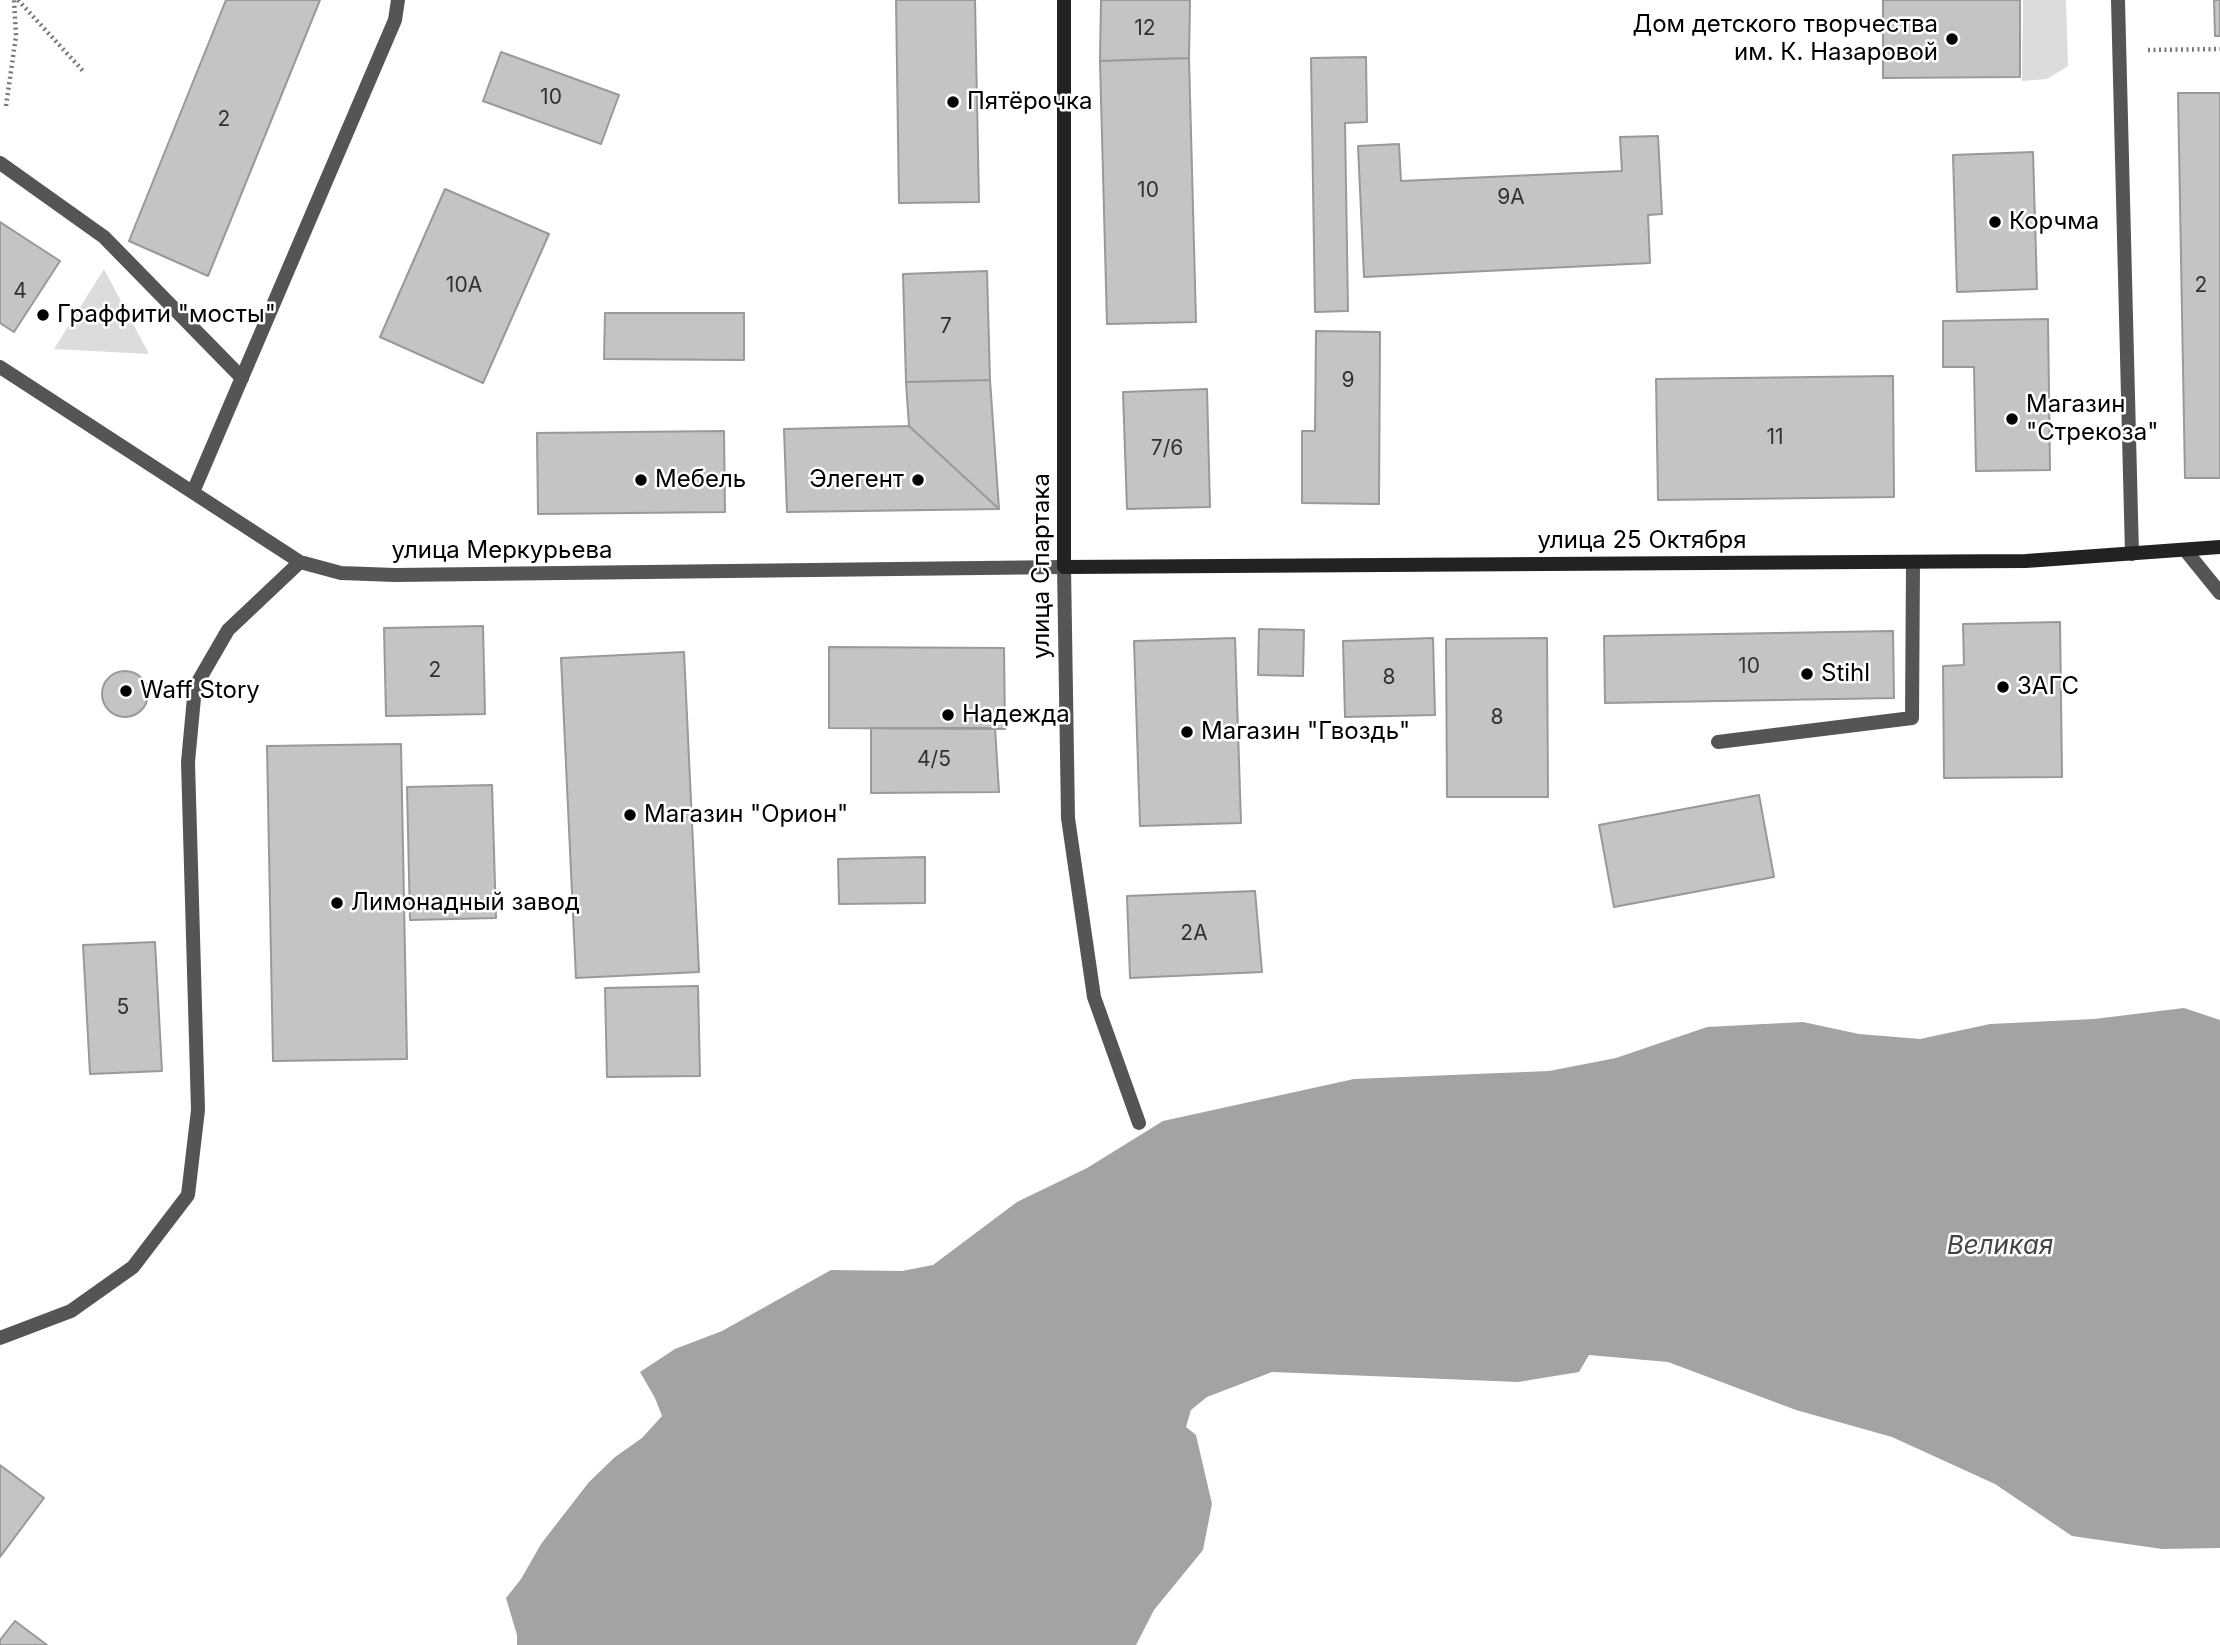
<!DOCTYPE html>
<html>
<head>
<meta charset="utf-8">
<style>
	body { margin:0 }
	canvas { display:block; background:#fff }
</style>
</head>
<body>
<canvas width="2220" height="1645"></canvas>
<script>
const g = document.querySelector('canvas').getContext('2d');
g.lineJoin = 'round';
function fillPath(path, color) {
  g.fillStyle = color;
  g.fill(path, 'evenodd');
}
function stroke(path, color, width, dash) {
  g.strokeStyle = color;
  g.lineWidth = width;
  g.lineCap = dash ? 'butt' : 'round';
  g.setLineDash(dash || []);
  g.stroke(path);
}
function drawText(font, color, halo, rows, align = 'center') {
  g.font = font + ' Inter,sans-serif';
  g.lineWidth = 5;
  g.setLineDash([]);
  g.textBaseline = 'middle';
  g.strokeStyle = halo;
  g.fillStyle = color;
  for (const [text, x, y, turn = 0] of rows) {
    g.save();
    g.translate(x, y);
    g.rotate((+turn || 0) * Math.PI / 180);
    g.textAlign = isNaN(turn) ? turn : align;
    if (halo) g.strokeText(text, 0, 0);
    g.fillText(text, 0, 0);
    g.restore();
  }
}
fillPath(new Path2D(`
	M 2023,0 L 2066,0 L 2068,66 L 2047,79 L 2022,81 Z
	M 104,269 L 149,354 L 54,349 Z`), '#dcdcdc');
fillPath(new Path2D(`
	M 2184,1008 L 2220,1020 L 2220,1548 L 2162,1549 L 2072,1536 L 1995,1484 L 1892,1437 L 1796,1410 L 1668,1362 L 1589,1355 L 1579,1372 L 1518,1382 L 1272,1372 L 1207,1397 L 1191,1410 L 1186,1427 L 1196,1435 L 1212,1504 L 1203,1550 L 1154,1610 L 1136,1645 L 517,1645 L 517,1635 L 506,1598 L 521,1579 L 541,1544 L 589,1482 L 615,1457 L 642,1438 L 662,1416 L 655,1398 L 640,1372 L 675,1349 L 722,1331 L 831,1270 L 902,1271 L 933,1265 L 1017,1202 L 1087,1168 L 1163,1121 L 1354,1079 L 1549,1071 L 1616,1058 L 1707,1027 L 1803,1022 L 1859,1034 L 1920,1039 L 1990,1024 L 2094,1019 Z`), '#a3a3a3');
const building = new Path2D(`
	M 226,0 L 320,0 L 208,276 L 129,241 Z
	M 896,0 L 975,0 L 979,202 L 899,203 Z
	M 1101,0 L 1190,0 L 1189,58 L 1100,61 Z
	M 1883,0 L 2020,0 L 2020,77 L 1883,78 Z
	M 2214,0 L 2220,0 L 2220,36 L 2215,36 Z
	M 501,52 L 619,95 L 601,144 L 483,101 Z
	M 1366,57 L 1367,122 L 1345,123 L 1348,311 L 1315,312 L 1311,58 Z
	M 1189,58 L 1196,322 L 1107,324 L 1100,61 Z
	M 2178,93 L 2220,93 L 2220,478 L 2185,478 Z
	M 1658,136 L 1662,214 L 1648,215 L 1650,263 L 1364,277 L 1358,146 L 1399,144 L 1401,181 L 1622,171 L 1620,137 Z
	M 2033,152 L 2037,289 L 1957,292 L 1953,155 Z
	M 445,189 L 549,234 L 483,383 L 380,337 Z
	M 0,222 L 60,261 L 14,332 L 0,323 Z
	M 987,271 L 990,380 L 906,382 L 903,274 Z
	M 605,313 L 744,313 L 744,360 L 604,359 Z
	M 2048,319 L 2050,470 L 1976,471 L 1974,367 L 1943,367 L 1943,321 Z
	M 1316,331 L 1380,332 L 1379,504 L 1302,503 L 1302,431 L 1315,431 Z
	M 1893,376 L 1894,497 L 1658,500 L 1656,379 Z
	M 990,380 L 999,509 L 909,426 L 906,382 Z
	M 1207,389 L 1210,507 L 1127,509 L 1123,392 Z
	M 909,426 L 999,509 L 787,512 L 784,429 Z
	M 724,431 L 725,512 L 538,514 L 537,433 Z
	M 2060,622 L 2062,777 L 1944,778 L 1943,666 L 1964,665 L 1963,624 Z
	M 483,626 L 485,714 L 386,716 L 384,628 Z
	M 1259,629 L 1304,630 L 1303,676 L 1258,675 Z
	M 1893,631 L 1894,698 L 1605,703 L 1604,636 Z
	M 1235,638 L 1241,823 L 1140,826 L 1134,641 Z
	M 1433,638 L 1435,715 L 1345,717 L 1343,641 Z
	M 1547,638 L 1548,797 L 1447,797 L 1446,639 Z
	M 829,647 L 1004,648 L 1005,729 L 829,728 Z
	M 684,652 L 699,972 L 576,978 L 561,658 Z
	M102 694a23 23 0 1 1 46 0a23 23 0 1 1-46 0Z
	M 871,728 L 995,728 L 999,792 L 871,793 Z
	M 401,744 L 407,1059 L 273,1061 L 267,746 Z
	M 492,785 L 496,918 L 410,920 L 407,787 Z
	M 1759,795 L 1774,877 L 1614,907 L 1599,825 Z
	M 925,857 L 925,903 L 839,904 L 838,859 Z
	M 1255,891 L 1262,972 L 1130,978 L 1127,896 Z
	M 155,942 L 162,1071 L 90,1074 L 83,945 Z
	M 698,986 L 700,1076 L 607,1077 L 605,988 Z
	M 0,1465 L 44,1498 L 0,1557 Z
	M 15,1621 L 47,1645 L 0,1645 L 0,1640 Z`);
fillPath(building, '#c4c4c4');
stroke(building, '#999', 2);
stroke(new Path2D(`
	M 18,0 L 84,72
	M 2148,50 L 2220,49
	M 6,106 L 16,36 L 14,0`), '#777', 4.5, [2, 3.5]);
stroke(new Path2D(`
	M 0,163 L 104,237 L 242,378
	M 2186,551 L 2220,593
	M 1064,567 L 1068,818 L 1094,997 L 1139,1123
	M 1718,742 L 1912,718 L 1913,562`), '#555', 14);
stroke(new Path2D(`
	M 2118,0 L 2132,554
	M 0,367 L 300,562 L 341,573 L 395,575 L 1064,567
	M 193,492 L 395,20 L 398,0
	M 0,1338 L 71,1311 L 133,1267 L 188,1195 L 198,1110 L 188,762 L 195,687 L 228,630 L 300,562`), '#555', 14);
stroke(new Path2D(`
	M 1064,0 L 1064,567 L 2026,561 L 2220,547`), '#222', 14);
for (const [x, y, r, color] of [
	[1952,39,7,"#000"],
	[953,102,7,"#000"],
	[1995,222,7,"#000"],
	[43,315,7,"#000"],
	[2012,419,7,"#000"],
	[641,480,7,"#000"],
	[918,480,7,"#000"],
	[1807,674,7,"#000"],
	[2003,687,7,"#000"],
	[126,691,7,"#000"],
	[948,715,7,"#000"],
	[1187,732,7,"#000"],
	[630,815,7,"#000"],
	[337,903,7,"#000"]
]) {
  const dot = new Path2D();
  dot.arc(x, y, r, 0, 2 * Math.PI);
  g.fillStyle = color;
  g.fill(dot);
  stroke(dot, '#fff', 2.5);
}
drawText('21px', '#313131', null, [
	["12",1145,29],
	["10",551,98],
	["2",224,120],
	["10",1148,191],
	["9А",1511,198],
	["10А",464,286],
	["2",2201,286],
	["4",20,292],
	["7",946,327],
	["9",1348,381],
	["11",1775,438],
	["7/6",1167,449],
	["10",1749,667],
	["2",435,671],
	["8",1389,678],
	["8",1497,718],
	["4/5",934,760],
	["2А",1194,934],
	["5",123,1008]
]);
drawText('24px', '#000', '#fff', [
	["Дом детского творчества",1938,25,"right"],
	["им. К. Назаровой",1938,53,"right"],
	["Пятёрочка",967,102],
	["Корчма",2009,222],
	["Граффити \"мосты\"",57,315],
	["Магазин",2026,405],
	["\"Стрекоза\"",2026,433],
	["Мебель",655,480],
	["Элегент",904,480,"right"],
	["Stihl",1821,674],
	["ЗАГС",2017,687],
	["Waff Story",140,691],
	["Надежда",962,715],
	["Магазин \"Гвоздь\"",1201,732],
	["Магазин \"Орион\"",644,815],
	["Лимонадный завод",351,903]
], 'left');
drawText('24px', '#000', '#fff', [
	["улица 25 Октября",1642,541],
	["улица Меркурьева",502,551],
	["улица Спартака",1042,566,-90]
]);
drawText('italic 26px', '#444', '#fff', [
	["Великая",2000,1246]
]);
</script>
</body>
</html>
